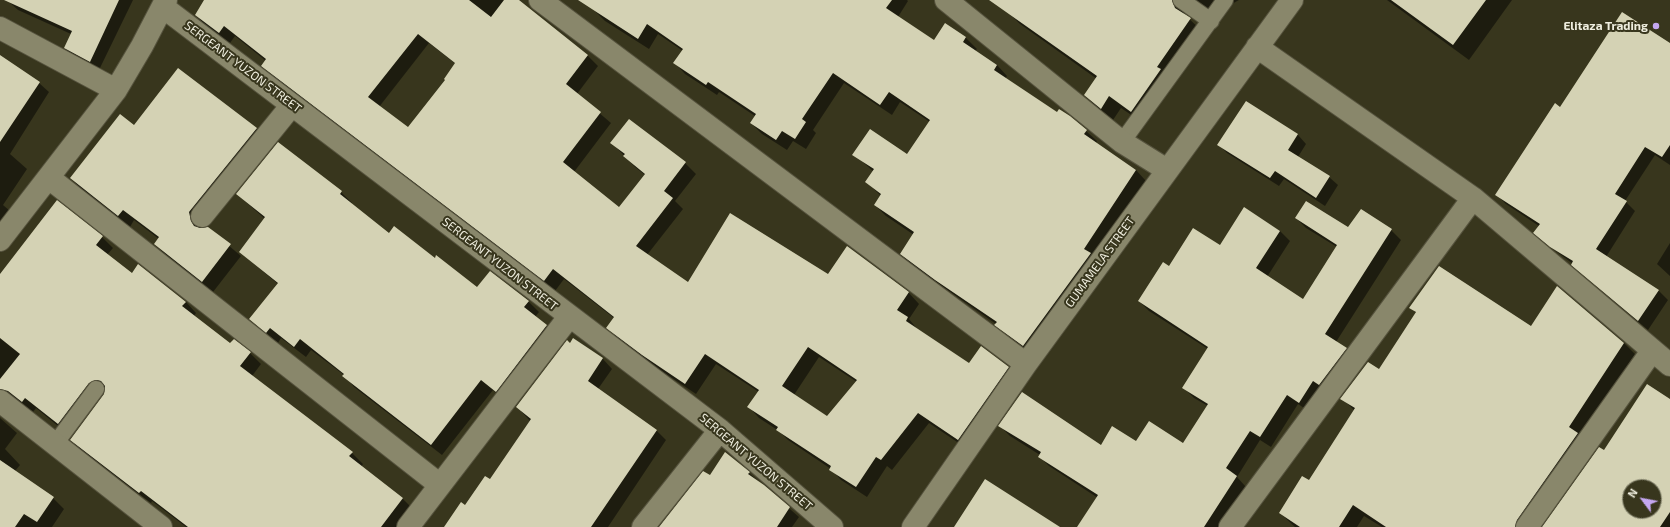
<!DOCTYPE html>
<html>
<head>
<meta charset="utf-8">
<style>
	body { margin:0 }
	#map { position:relative; width:1670px; height:527px; overflow:hidden; background:#38361d; font-family:"Exo 2",sans-serif }
	canvas { display:block }
	.north { position:absolute; left:1622px; top:479px; width:40px; height:40px; box-sizing:border-box; background:#38361d; border:1px solid #81806b; border-radius:50%; rotate:302deg; font-size:11px; font-weight:700; line-height:16px; text-align:center; color:#efeedf }
	.north::after { content:''; display:block; margin:auto; width:14px; height:18px; background:#c4a7f1; clip-path:polygon(50% 0,100% 100%,50% 72%,0 100%) }
</style>
</head>
<body>
<div id="map">
<canvas width="1670" height="527"></canvas>
<div class="north">N</div>
</div>
<script>
const g = document.querySelector('canvas').getContext('2d');
g.lineJoin = 'round';
function fillPath(path, color) {
  g.fillStyle = color;
  g.fill(path, 'evenodd');
}
function stroke(path, color, width, dash) {
  g.strokeStyle = color;
  g.lineWidth = width;
  g.lineCap = dash ? 'butt' : 'round';
  g.setLineDash(dash || []);
  g.stroke(path);
}
function drawText(font, color, halo, rows, align = 'center') {
  g.font = font + ' "Exo 2",sans-serif';
  g.lineWidth = 4;
  g.setLineDash([]);
  g.textBaseline = 'middle';
  g.strokeStyle = halo;
  g.fillStyle = color;
  for (const [text, x, y, turn = 0] of rows) {
    g.save();
    g.translate(x, y);
    g.rotate((+turn || 0) * Math.PI / 180);
    g.textAlign = isNaN(turn) ? turn : align;
    if (halo) g.strokeText(text, 0, 0);
    g.fillText(text, 0, 0);
    g.restore();
  }
}
fillPath(new Path2D(`
	M 10,0 L 133,0 L 99,70 L 74,57 L 65,48 L 71,34 L 18,10 L 9,2 Z
	M 205,0 L 517,0 L 584,52 L 598,66 L 577,94 L 611,123 L 574,172 L 619,209 L 645,175 L 635,167 L 612,143 L 685,163 L 696,174 L 675,201 L 683,209 L 647,255 L 688,283 L 829,276 L 848,247 L 909,293 L 919,304 L 909,319 L 918,330 L 969,364 L 1008,368 L 1019,378 L 969,450 L 929,423 L 892,470 L 887,466 L 867,497 L 841,480 L 831,469 L 788,440 L 779,431 L 759,418 L 749,407 L 759,392 L 716,364 L 696,394 L 654,366 L 618,338 L 608,328 L 614,318 L 564,279 L 555,291 L 273,76 L 262,65 L 266,61 L 235,36 L 230,43 L 206,26 L 196,15 ZM 429,43 L 456,64 L 446,80 L 408,129 L 379,107 ZM 819,357 L 857,382 L 828,417 L 794,395 Z
	M 590,0 L 907,0 L 908,1 L 898,17 L 934,41 L 946,24 L 966,38 L 977,49 L 975,51 L 997,65 L 1007,76 L 1005,79 L 1086,131 L 1097,141 L 1096,143 L 1136,170 L 1146,181 L 1035,356 L 1007,335 L 996,324 L 912,265 L 901,254 L 914,235 L 886,216 L 875,205 L 881,196 L 867,182 L 874,172 L 854,154 L 908,156 L 930,122 L 900,102 L 892,115 L 844,83 L 813,130 L 816,133 L 806,149 L 793,141 L 787,150 L 762,134 L 751,123 L 755,116 L 719,92 L 717,95 L 685,74 L 675,63 L 683,51 L 658,34 L 649,49 L 605,21 L 594,10 Z
	M 996,0 L 1239,0 L 1214,14 L 1185,6 L 1184,14 L 1202,31 L 1143,123 L 1121,108 L 1113,120 L 1097,107 L 1085,95 L 1097,79 L 1020,24 Z
	M 1387,0 L 1512,0 L 1469,60 Z
	M 1670,45 L 1670,165 L 1655,155 L 1625,201 L 1635,211 L 1606,257 L 1658,290 L 1668,300 L 1648,330 L 1582,274 L 1573,264 L 1544,242 L 1539,226 L 1506,204 L 1496,194 L 1560,108 Z
	M 0,57 L 39,83 L 49,92 L 10,154 L 27,169 L 3,205 L 10,211 L 0,226 Z
	M 178,69 L 256,129 L 268,140 L 199,223 L 201,229 L 208,228 L 241,256 L 213,292 L 166,255 L 155,244 L 159,239 L 134,220 L 130,227 L 82,190 L 71,178 L 134,127 Z
	M 1246,103 L 1298,135 L 1306,144 L 1298,157 L 1329,177 L 1338,185 L 1325,206 L 1284,179 L 1279,186 L 1227,153 L 1219,145 Z
	M 278,143 L 341,192 L 352,203 L 351,205 L 389,234 L 435,259 L 477,289 L 528,301 L 539,312 L 535,317 L 557,337 L 507,402 L 493,390 L 442,455 L 354,387 L 344,375 L 311,350 L 306,357 L 281,338 L 278,343 L 250,319 L 278,284 L 240,252 L 265,219 L 237,194 Z
	M 1244,209 L 1280,231 L 1290,241 L 1267,277 L 1303,300 L 1337,247 L 1306,228 L 1296,218 L 1349,229 L 1391,230 L 1401,240 L 1336,342 L 1356,359 L 1310,412 L 1298,404 L 1271,447 L 1260,440 L 1237,477 L 1246,487 L 1220,527 L 1079,527 L 1098,498 L 1049,466 L 1039,456 L 1040,455 L 1010,436 L 1000,426 L 1101,446 L 1136,442 L 1184,444 L 1208,406 L 1194,398 L 1184,388 L 1208,349 L 1149,311 L 1139,301 L 1169,267 L 1220,247 Z
	M 102,237 L 113,248 L 107,255 L 132,274 L 186,302 L 196,313 L 194,316 L 231,345 L 250,353 L 261,364 L 252,376 L 352,453 L 363,464 L 361,467 L 403,499 L 414,510 L 401,527 L 186,527 L 152,501 L 151,503 L 82,451 L 71,440 L 105,395 L 105,392 L 99,394 L 69,435 L 36,408 L 33,412 L 13,399 L 0,407 L 0,276 Z
	M 1670,243 L 1670,276 L 1657,264 Z
	M 1411,307 L 1624,343 L 1635,354 L 1581,437 L 1530,527 L 1382,527 L 1364,516 L 1357,527 L 1295,527 L 1280,513 L 1309,482 L 1354,410 L 1342,398 L 1379,370 L 1416,313 Z
	M 574,339 L 603,359 L 612,369 L 598,389 L 657,431 L 666,440 L 608,527 L 445,527 L 490,480 L 530,421 L 521,411 Z
	M 1670,400 L 1670,527 L 1544,527 L 1604,452 ZM 1630,487 L 1654,487 L 1654,511 L 1630,511 Z
	M 0,418 L 17,433 L 5,449 L 20,465 L 15,471 L 53,498 L 64,509 L 52,527 L 0,527 Z
	M 749,473 L 799,517 L 792,527 L 659,527 L 710,477 Z`), '#0007');
fillPath(new Path2D(`
	M 4,0 L 119,0 L 90,62 L 64,48 L 72,31 Z
	M 204,0 L 469,0 L 491,17 L 504,0 L 519,0 L 588,55 L 566,84 L 601,112 L 563,162 L 619,207 L 645,174 L 623,156 L 625,154 L 610,143 L 629,119 L 686,162 L 664,191 L 673,198 L 636,246 L 688,282 L 730,213 L 828,274 L 847,246 L 909,292 L 897,310 L 908,317 L 906,321 L 969,363 L 981,346 L 1009,367 L 958,440 L 918,413 L 881,460 L 876,457 L 856,487 L 829,470 L 831,466 L 776,430 L 778,427 L 747,407 L 759,390 L 705,354 L 685,384 L 642,355 L 606,328 L 614,317 L 553,269 L 544,281 L 261,66 L 266,59 L 224,26 L 219,33 L 195,15 ZM 418,34 L 455,63 L 444,79 L 445,80 L 408,127 L 368,97 ZM 808,347 L 857,380 L 827,416 L 782,386 Z
	M 578,0 L 892,0 L 886,8 L 934,40 L 945,23 L 966,37 L 963,42 L 997,65 L 994,70 L 1057,112 L 1059,109 L 1070,116 L 1087,130 L 1084,134 L 1136,170 L 1084,249 L 1091,253 L 1023,346 L 994,325 L 997,322 L 935,280 L 900,254 L 914,232 L 874,205 L 881,194 L 865,182 L 874,169 L 852,155 L 870,129 L 907,154 L 930,120 L 889,92 L 880,105 L 833,73 L 802,119 L 806,122 L 795,139 L 782,131 L 776,140 L 750,123 L 756,114 L 708,82 L 706,85 L 673,63 L 683,49 L 647,24 L 638,39 Z
	M 989,0 L 1172,0 L 1175,8 L 1191,18 L 1157,67 L 1161,69 L 1131,112 L 1109,96 L 1101,109 L 1084,95 L 1097,76 Z
	M 1391,0 L 1486,0 L 1453,45 Z
	M 1622,12 L 1670,43 L 1670,145 L 1662,157 L 1645,147 L 1615,194 L 1627,201 L 1596,249 L 1659,290 L 1638,321 L 1571,265 L 1573,261 L 1550,247 L 1533,233 L 1540,224 L 1495,195 L 1555,103 L 1560,107 Z
	M 0,55 L 40,82 L 0,142 Z
	M 178,68 L 257,128 L 189,212 L 191,221 L 194,226 L 200,228 L 208,227 L 231,244 L 202,282 L 154,244 L 159,237 L 123,210 L 118,216 L 70,178 L 120,114 L 134,125 Z
	M 1246,101 L 1298,134 L 1288,150 L 1330,176 L 1316,198 L 1275,171 L 1270,178 L 1217,145 Z
	M 278,142 L 342,191 L 340,194 L 389,233 L 394,226 L 435,258 L 436,255 L 477,287 L 490,271 L 529,301 L 524,307 L 547,325 L 496,392 L 481,380 L 431,445 L 342,376 L 344,374 L 300,339 L 294,347 L 270,328 L 266,333 L 249,319 L 278,283 L 239,252 L 265,217 L 236,194 Z
	M 57,200 L 103,236 L 96,245 L 132,273 L 138,264 L 186,302 L 182,306 L 230,343 L 234,339 L 251,352 L 240,366 L 353,452 L 349,456 L 403,498 L 381,527 L 188,527 L 141,491 L 139,493 L 70,440 L 104,394 L 105,386 L 101,381 L 97,380 L 89,383 L 58,424 L 25,398 L 22,402 L 8,391 L 0,389 L 0,379 L 20,354 L 0,338 L 0,274 Z
	M 1306,201 L 1348,227 L 1361,209 L 1392,229 L 1325,334 L 1347,348 L 1319,385 L 1313,381 L 1299,403 L 1287,395 L 1260,437 L 1250,431 L 1226,468 L 1237,476 L 1204,527 L 1077,527 L 1098,495 L 1038,457 L 1041,452 L 998,426 L 1022,392 L 1101,445 L 1112,426 L 1136,441 L 1149,421 L 1183,443 L 1208,404 L 1182,388 L 1208,347 L 1138,301 L 1163,262 L 1169,266 L 1193,228 L 1220,245 L 1244,207 L 1280,231 L 1256,268 L 1303,299 L 1337,245 L 1295,218 Z
	M 1439,266 L 1531,326 L 1557,286 L 1624,343 L 1569,427 L 1578,433 L 1517,520 L 1515,527 L 1386,527 L 1353,505 L 1339,527 L 1300,527 L 1279,513 L 1302,476 L 1309,480 L 1355,408 L 1340,399 L 1368,362 L 1379,369 L 1416,312 L 1409,308 Z
	M 573,338 L 603,358 L 588,381 L 657,430 L 591,527 L 444,527 L 461,502 L 465,505 L 485,476 L 490,479 L 531,419 L 516,407 L 567,340 L 570,343 Z
	M 1647,384 L 1670,399 L 1670,512 L 1660,527 L 1542,527 L 1599,447 L 1604,450 ZM 1630,487 L 1654,487 L 1654,511 L 1630,511 Z
	M 725,452 L 750,472 L 748,474 L 764,485 L 790,507 L 777,527 L 659,527 L 703,471 L 710,475 Z
	M 0,460 L 54,497 L 37,522 L 24,514 L 15,527 L 0,527 Z
	M 985,479 L 1060,527 L 954,527 Z`), '#d4d2b4');
const lane = new Path2D(`
	M 1181,0 L 1211,21
	M 1122,142 L 1225,0
	M 55,444 L 96,389`);
const street = new Path2D(`
	M 540,0 L 1026,364
	M 946,0 L 1122,142 L 1167,170
	M 163,7 L 720,430 L 832,527
	M 0,28 L 116,90
	M 1257,47 L 1473,198 L 1670,365
	M 49,178 L 440,485
	M 202,216 L 292,105
	M 0,240 L 116,90 L 142,46 L 166,0
	M 0,401 L 161,527
	M 408,527 L 569,317
	M 643,527 L 720,430
	M 913,527 L 1026,364 L 1292,0
	M 1230,527 L 1473,198
	M 1527,527 L 1652,351`);
stroke(lane, '#56533e', 18);
stroke(street, '#56533e', 24);
stroke(lane, '#89876b', 16);
stroke(street, '#89876b', 22);
for (const [x, y, r, color] of [
	[1656,26,4,"#c4a7f1"]
]) {
  const dot = new Path2D();
  dot.arc(x, y, r, 0, 2 * Math.PI);
  g.fillStyle = color;
  g.fill(dot);
  stroke(dot, '#38361d', 1.5);
}
drawText('bold 12px', '#efeedf', '#38361d', [
	["Elitaza Trading",1648,26]
], 'right');
drawText('12px', '#efeedf', '#38361d', [
	["SERGEANT YUZON STREET",243,67,37],
	["GUMAMELA STREET",1100,262,-54],
	["SERGEANT YUZON STREET",500,264,38],
	["SERGEANT YUZON STREET",756,462,40]
]);
</script>
</body>
</html>
